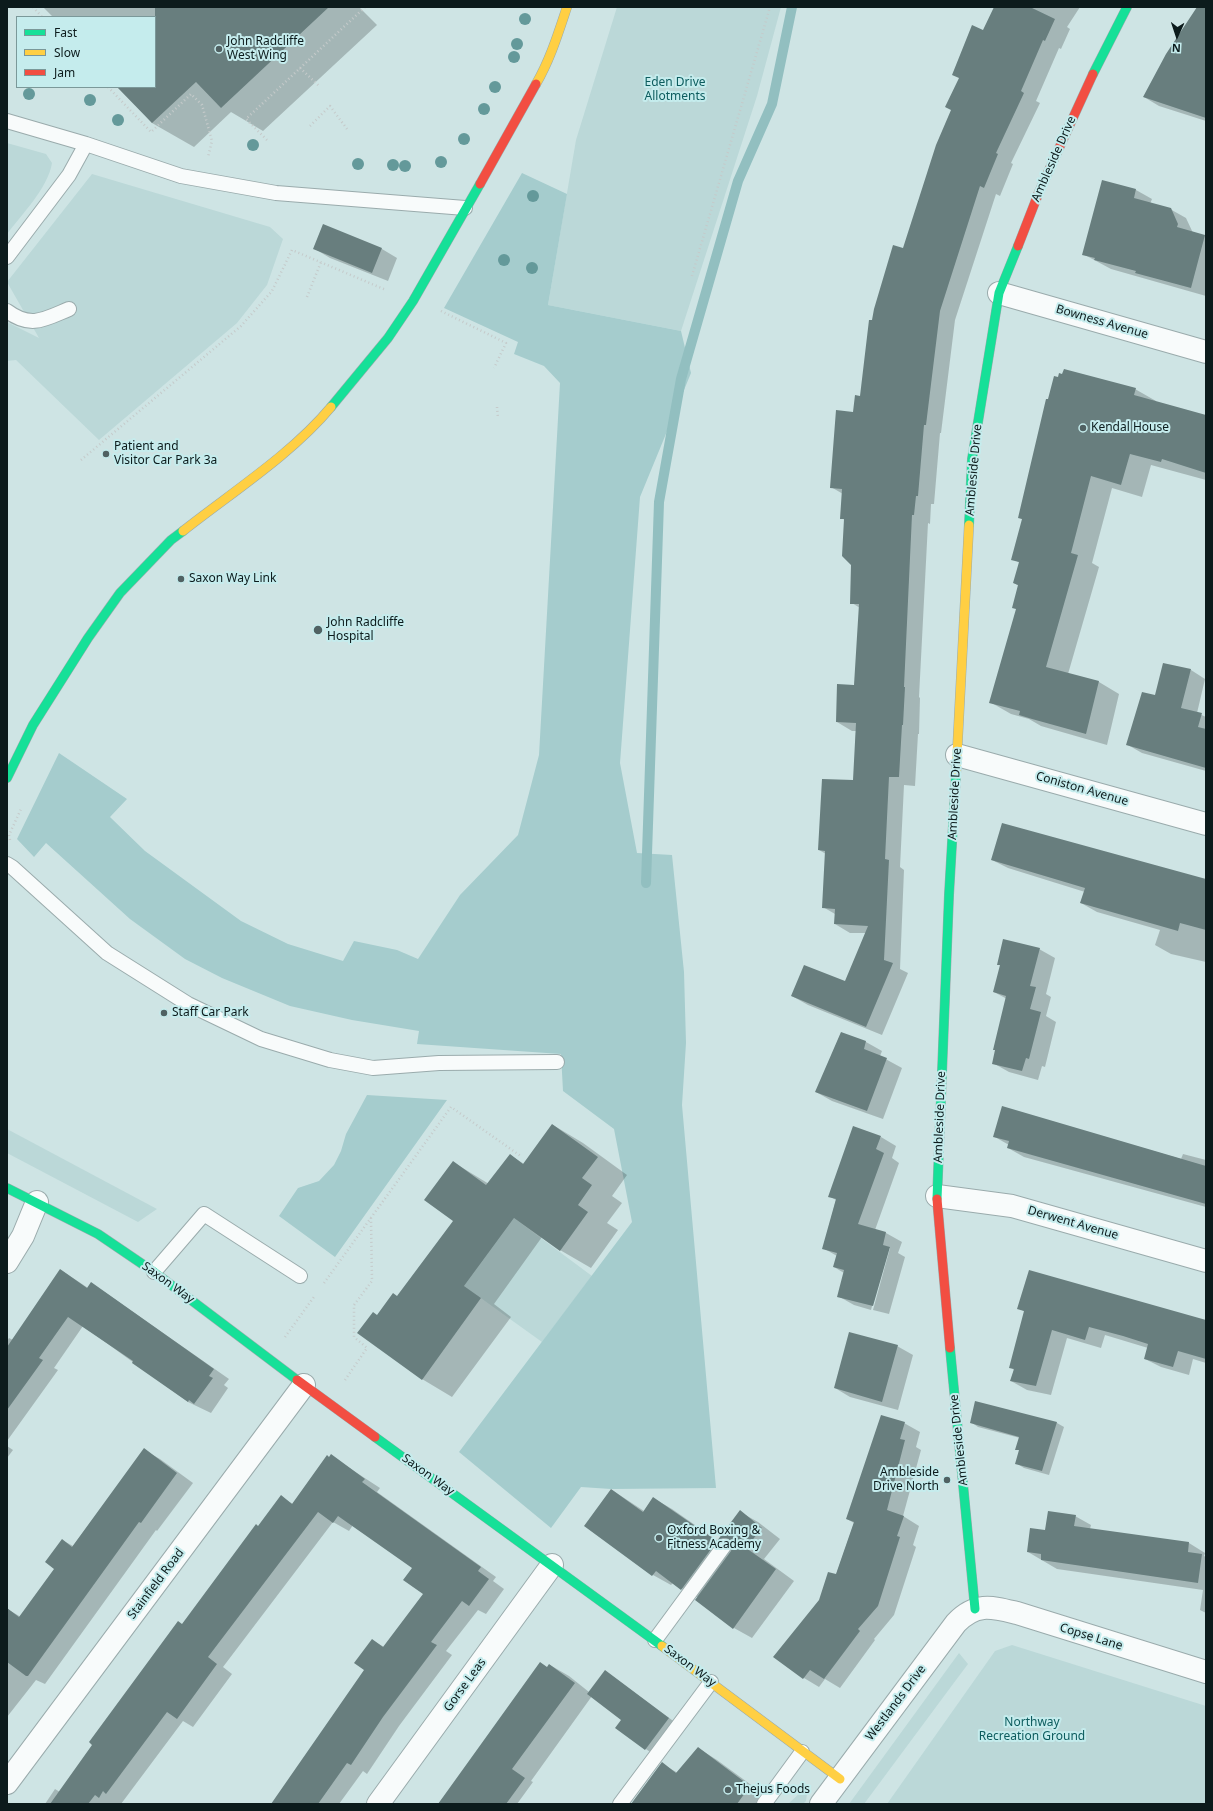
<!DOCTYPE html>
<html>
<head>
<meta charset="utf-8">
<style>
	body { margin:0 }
	#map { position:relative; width:1213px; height:1811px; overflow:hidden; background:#cee4e4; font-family:"Noto Sans",sans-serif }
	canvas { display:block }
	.frame { position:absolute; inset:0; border:8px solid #0c1b1c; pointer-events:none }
	.legend { position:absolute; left:16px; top:16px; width:140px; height:72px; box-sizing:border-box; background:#c5eced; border:1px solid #7b9899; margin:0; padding:5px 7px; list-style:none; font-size:12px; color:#0c1b1c }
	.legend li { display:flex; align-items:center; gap:8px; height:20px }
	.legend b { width:20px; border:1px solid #7b9899 }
	.north { position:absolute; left:1157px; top:16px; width:40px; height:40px; -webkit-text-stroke:3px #c5eced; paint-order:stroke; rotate:183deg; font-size:11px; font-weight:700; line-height:16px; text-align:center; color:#0c1b1c }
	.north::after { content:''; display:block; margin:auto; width:14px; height:18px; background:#0c1b1c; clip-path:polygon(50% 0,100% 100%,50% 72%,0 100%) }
</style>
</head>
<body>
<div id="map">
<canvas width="1213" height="1811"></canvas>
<div class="frame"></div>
<ul class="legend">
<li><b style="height:5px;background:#16e098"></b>Fast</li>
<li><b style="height:5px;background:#ffcf43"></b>Slow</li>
<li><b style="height:5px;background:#f24e42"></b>Jam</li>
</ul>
<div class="north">N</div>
</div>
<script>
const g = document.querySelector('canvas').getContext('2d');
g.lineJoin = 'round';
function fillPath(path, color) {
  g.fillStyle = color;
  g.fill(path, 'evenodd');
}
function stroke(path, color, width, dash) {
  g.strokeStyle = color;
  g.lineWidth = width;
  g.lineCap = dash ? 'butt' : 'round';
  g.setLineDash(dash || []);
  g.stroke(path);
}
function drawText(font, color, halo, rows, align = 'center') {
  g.font = font + ' "Noto Sans",sans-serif';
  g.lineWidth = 4;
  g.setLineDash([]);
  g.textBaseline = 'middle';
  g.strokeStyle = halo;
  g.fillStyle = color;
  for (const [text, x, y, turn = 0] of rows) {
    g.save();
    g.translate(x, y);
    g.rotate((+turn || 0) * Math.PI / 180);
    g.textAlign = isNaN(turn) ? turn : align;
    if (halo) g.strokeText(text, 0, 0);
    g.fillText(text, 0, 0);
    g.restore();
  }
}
fillPath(new Path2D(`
	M 617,7 L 781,7 L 757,96 L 681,331 L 548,305 L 576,140 Z
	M 7,143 L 46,154 L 52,163 C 48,188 22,214 7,234 Z
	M 92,174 L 270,227 L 283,239 L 267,285 L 237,323 L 99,440 L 16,360 L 7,361 L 7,322 L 39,338 L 7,282 Z
	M 7,1129 L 157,1209 L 138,1222 L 7,1153 Z
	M 514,1218 L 592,1276 L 542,1342 L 464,1286 Z
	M 1012,1645 L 1206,1706 L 1206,1804 L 887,1804 L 995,1651 Z
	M 959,1653 L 968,1664 L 956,1680 L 864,1804 L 849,1804 Z
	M 802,1791 L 807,1794 L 806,1801 L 803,1804 L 788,1804 Z`), '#bbd8d8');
fillPath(new Path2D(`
	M 522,173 L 567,194 L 548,305 L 681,331 L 691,373 L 640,497 L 620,763 L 637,853 L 672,855 L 684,972 L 686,1043 L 682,1105 L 716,1488 L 611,1489 L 581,1487 L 551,1528 L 459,1452 L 632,1222 L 614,1129 L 563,1091 L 561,1054 L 417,1044 L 419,1031 L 352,1020 L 290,1006 L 222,978 L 185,959 L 130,919 L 46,843 L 34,857 L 17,839 L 59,753 L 127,799 L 110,817 L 145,851 L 241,921 L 288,944 L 343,961 L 354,941 L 397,950 L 418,959 L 460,895 L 518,835 L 539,755 L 560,383 L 544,366 L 514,354 L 518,342 L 444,308 Z
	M 367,1095 L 447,1100 L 335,1257 L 279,1216 L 298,1188 L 319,1181 L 334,1165 L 341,1151 L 346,1134 Z`), '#a5cccd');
fillPath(new Path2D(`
	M 43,7 L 359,7 L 377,25 L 263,131 L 231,112 L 194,147 L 152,123 L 119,87 L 155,87 L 155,17 L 53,17 Z
	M 995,7 L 1080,7 L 1067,27 L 1070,29 L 1061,49 L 1059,48 L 1036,101 L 1040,103 L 1011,163 L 1013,164 L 1000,196 L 996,194 L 955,320 L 941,433 L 940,433 L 934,504 L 931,504 L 930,524 L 928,523 L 919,697 L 920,698 L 919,734 L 918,734 L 915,786 L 904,785 L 900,867 L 904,870 L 900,969 L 908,973 L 882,1035 L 808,1005 L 792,996 L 846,982 L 866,933 L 850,933 L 835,924 L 835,914 L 823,907 L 826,854 L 819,850 L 854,781 L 856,731 L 852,731 L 837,722 L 855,686 L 860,608 L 852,603 L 852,564 L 845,520 L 841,518 L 843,494 L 831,487 L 854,413 L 861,397 L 873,321 L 904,250 L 984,32 Z
	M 1198,7 L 1206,7 L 1206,121 L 1159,106 L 1144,97 Z
	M 1103,181 L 1136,190 L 1152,199 L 1150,204 L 1170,209 L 1186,218 L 1193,233 L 1206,236 L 1206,296 L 1111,269 L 1083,254 Z
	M 324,226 L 382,249 L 397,258 L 388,281 L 330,258 L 315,249 Z
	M 1135,389 L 1156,401 L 1156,402 L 1206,417 L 1206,480 L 1151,465 L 1142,497 L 1112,488 L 1092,563 L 1099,567 L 1068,674 L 1099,682 L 1119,694 L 1107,745 L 1041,726 L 1029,719 L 1011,714 L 990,702 L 1017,609 L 1019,586 L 1014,583 L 1020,563 L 1013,559 L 1023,520 L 1019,517 Z
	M 1191,670 L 1205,679 L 1197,713 L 1206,717 L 1206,771 L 1142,753 L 1128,745 L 1156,697 Z
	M 992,860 L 1206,880 L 1206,962 L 1171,954 L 1155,945 L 1160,930 L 1097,912 L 1081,903 L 1085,892 L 1008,868 Z
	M 1039,949 L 1055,958 L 1046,994 L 1051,997 L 1046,1016 L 1056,1022 L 1045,1067 L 1042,1066 L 1038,1080 L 1009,1072 L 993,1063 L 1007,999 L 994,992 L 1001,966 L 998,964 Z
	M 841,1033 L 866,1042 L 882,1051 L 880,1056 L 902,1068 L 883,1119 L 832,1101 L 816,1092 Z
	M 1003,1108 L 1181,1159 L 1183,1154 L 1206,1160 L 1206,1207 L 1024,1157 L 1008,1148 L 1009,1145 L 995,1137 Z
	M 553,1125 L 583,1143 L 627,1175 L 612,1196 L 622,1203 L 607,1223 L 618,1230 L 591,1268 L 560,1250 L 542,1237 L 494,1304 L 511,1317 L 452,1397 L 422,1379 L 378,1316 L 398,1297 L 454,1221 L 453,1162 L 489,1184 L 510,1155 L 524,1164 Z
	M 881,1137 L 896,1146 L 892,1158 L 899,1163 L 875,1230 L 886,1233 L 902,1242 L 898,1253 L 905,1257 L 889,1314 L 873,1310 L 890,1248 L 888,1248 L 871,1310 L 854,1305 L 838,1296 L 844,1273 L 834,1267 L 837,1256 L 823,1248 L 836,1200 L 829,1196 Z
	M 61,1270 L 88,1288 L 91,1284 L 106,1293 L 229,1379 L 224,1385 L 228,1388 L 211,1413 L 188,1402 L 83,1326 L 54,1368 L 58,1370 L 7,1441 L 7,1341 L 9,1338 L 13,1340 Z
	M 1019,1308 L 1206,1321 L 1206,1363 L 1193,1359 L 1189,1375 L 1161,1367 L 1145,1359 L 1148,1348 L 1105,1335 L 1101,1348 L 1067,1338 L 1051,1395 L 1027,1390 L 1011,1381 L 1014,1370 L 1010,1367 L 1025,1312 Z
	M 897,1346 L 913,1355 L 898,1410 L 850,1397 L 835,1388 Z
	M 976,1402 L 1057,1423 L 1064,1427 L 1049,1475 L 1024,1468 L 1016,1463 L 1020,1451 L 1017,1449 L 1020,1438 L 978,1427 L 971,1422 Z
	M 904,1423 L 920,1432 L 916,1447 L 921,1450 L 903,1516 L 919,1526 L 913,1545 L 916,1547 L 894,1615 L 874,1639 L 875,1640 L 840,1688 L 825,1679 L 819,1687 L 804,1678 L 775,1657 L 820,1600 L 836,1575 L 854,1523 L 847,1519 Z
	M 7,1446 L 13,1450 L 7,1458 Z
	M 144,1450 L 160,1459 L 193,1483 L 157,1531 L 156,1530 L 45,1684 L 36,1680 L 7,1717 L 7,1609 L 21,1617 L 56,1568 L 62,1540 L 73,1546 Z
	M 331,1456 L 380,1488 L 377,1492 L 496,1577 L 493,1581 L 504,1589 L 486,1614 L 478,1610 L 446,1651 L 452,1655 L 399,1726 L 367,1774 L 363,1771 L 339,1804 L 272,1804 L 365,1670 L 372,1640 L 384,1647 L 424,1594 L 414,1568 L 353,1525 L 349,1531 L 333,1522 L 223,1667 L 232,1674 L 193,1727 L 183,1721 L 121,1804 L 45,1804 L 55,1789 L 60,1792 L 183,1625 L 281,1497 L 293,1504 Z
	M 612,1490 L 644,1511 L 653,1498 L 672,1509 L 718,1541 L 740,1512 L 758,1522 L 780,1539 L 764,1559 L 794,1581 L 752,1638 L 734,1628 L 696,1600 L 698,1598 L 673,1583 L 671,1585 L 653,1575 L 586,1526 Z
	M 1075,1516 L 1091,1525 L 1090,1529 L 1189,1543 L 1205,1553 L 1204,1556 L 1206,1557 L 1206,1613 L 1200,1610 L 1203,1590 L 1057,1569 L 1028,1552 L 1046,1531 Z
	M 550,1665 L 569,1676 L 589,1692 L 612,1676 L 676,1723 L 653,1754 L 616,1728 L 623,1719 L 592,1696 L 531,1781 L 533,1782 L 517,1804 L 438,1804 Z
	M 698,1748 L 717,1760 L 769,1798 L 764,1804 L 633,1804 L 662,1764 L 678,1773 Z`), '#0003');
stroke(new Path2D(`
	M 646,883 L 659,502 L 681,379 L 738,181 L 772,104 L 792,7`), '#92bfc0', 10);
fillPath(new Path2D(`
	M 155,7 L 329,7 L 221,108 L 196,82 L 152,123 L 117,87 L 155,87 Z
	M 994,7 L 1030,7 L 1055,19 L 1045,41 L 1043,40 L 1021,91 L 1024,93 L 996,153 L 998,154 L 984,188 L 980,186 L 940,311 L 926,425 L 924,425 L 918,496 L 916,496 L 914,515 L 912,515 L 904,687 L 905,687 L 903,725 L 902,725 L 899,777 L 889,777 L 885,859 L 889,860 L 884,960 L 893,963 L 866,1027 L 791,996 L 804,965 L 845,981 L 868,926 L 834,924 L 835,909 L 822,908 L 825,851 L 818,850 L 822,779 L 853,780 L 856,723 L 836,722 L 837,684 L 854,685 L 859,604 L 850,604 L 851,565 L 842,556 L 844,519 L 840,519 L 842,489 L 830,488 L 836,410 L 853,412 L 855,395 L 860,396 L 869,320 L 872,320 L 874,309 L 893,245 L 903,248 L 936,145 L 951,110 L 945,107 L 959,78 L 952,75 L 972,25 L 983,30 Z
	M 1197,7 L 1206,7 L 1206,118 L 1143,97 L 1166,54 Z
	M 1102,180 L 1136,189 L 1134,198 L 1171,208 L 1178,224 L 1177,227 L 1205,235 L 1191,288 L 1135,273 L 1136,271 L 1094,260 L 1095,258 L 1082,255 Z
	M 323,224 L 382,248 L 372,273 L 313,249 Z
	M 1064,369 L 1136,388 L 1134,395 L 1206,415 L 1206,473 L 1162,459 L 1161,462 L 1130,454 L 1121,485 L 1091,476 L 1071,553 L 1078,555 L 1046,667 L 1099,681 L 1086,734 L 1032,719 L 1019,715 L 1020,711 L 989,703 L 1016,609 L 1012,608 L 1018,585 L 1013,583 L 1019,562 L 1011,560 L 1022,519 L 1018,518 L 1046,399 L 1048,399 L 1054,376 L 1058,377 L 1059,373 L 1062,374 Z
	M 1163,663 L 1191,669 L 1181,708 L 1202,713 L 1198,727 L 1206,729 L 1206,768 L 1126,745 L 1142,692 L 1155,695 Z
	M 1002,823 L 1206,879 L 1206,930 L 1180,923 L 1178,931 L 1080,903 L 1085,888 L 991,860 Z
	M 1003,939 L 1040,948 L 1030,986 L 1036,987 L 1030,1009 L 1041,1012 L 1029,1059 L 1026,1058 L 1022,1071 L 992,1064 L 995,1050 L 993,1050 L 1006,996 L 993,992 L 1000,965 L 997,965 Z
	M 841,1032 L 866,1041 L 864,1049 L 887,1058 L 867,1111 L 815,1092 Z
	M 1002,1106 L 1206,1166 L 1206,1204 L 1007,1148 L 1009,1141 L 993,1137 Z
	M 552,1124 L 598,1157 L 582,1178 L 592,1185 L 578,1205 L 588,1212 L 560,1251 L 514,1218 L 464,1286 L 481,1298 L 422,1380 L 357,1333 L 373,1312 L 377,1315 L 393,1293 L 397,1296 L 453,1221 L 424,1200 L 453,1161 L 486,1185 L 510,1154 L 523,1164 Z
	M 853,1126 L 881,1136 L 876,1149 L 884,1153 L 858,1224 L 886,1232 L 883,1245 L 890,1247 L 873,1306 L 837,1297 L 844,1270 L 833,1267 L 837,1253 L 822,1249 L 836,1199 L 828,1197 Z
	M 60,1269 L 87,1288 L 91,1282 L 214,1369 L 209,1376 L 213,1378 L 194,1404 L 189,1400 L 188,1402 L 132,1363 L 133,1361 L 68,1317 L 39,1358 L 43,1360 L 7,1410 L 7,1347 Z
	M 1029,1270 L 1206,1320 L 1206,1359 L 1178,1351 L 1173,1367 L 1144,1359 L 1148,1344 L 1123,1336 L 1089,1327 L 1085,1340 L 1052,1330 L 1036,1386 L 1010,1381 L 1014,1369 L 1009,1368 L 1024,1311 L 1017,1309 Z
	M 849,1332 L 898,1345 L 882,1402 L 834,1388 Z
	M 975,1401 L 1057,1422 L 1042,1471 L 1015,1464 L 1019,1450 L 1015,1450 L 1019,1437 L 970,1423 Z
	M 881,1415 L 905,1422 L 900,1439 L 905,1440 L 887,1510 L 904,1516 L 897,1536 L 900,1537 L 878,1606 L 858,1629 L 860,1631 L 824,1679 L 810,1670 L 803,1679 L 773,1657 L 819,1600 L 828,1572 L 836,1574 L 854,1522 L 846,1519 Z
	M 144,1448 L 177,1473 L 141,1523 L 139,1522 L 28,1676 L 26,1676 L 7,1662 L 7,1608 L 19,1617 L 54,1569 L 45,1562 L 62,1539 L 72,1547 Z
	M 331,1454 L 365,1479 L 362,1482 L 481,1567 L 478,1571 L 489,1579 L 469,1606 L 462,1601 L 431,1642 L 437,1645 L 383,1717 L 351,1765 L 347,1763 L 318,1804 L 271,1804 L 364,1670 L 354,1663 L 372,1639 L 383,1647 L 423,1594 L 403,1580 L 412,1568 L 338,1516 L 333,1523 L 318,1512 L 208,1657 L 217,1664 L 177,1719 L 167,1712 L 106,1794 L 103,1791 L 99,1798 L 95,1795 L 88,1804 L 50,1804 L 92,1745 L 89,1742 L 178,1621 L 182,1624 L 256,1524 L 258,1526 L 281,1495 L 292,1504 L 327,1455 L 329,1457 Z
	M 611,1489 L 643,1512 L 653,1497 L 717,1541 L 740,1510 L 762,1528 L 746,1548 L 776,1569 L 733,1629 L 695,1600 L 731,1551 L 732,1547 L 729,1539 L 725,1538 L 717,1541 L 681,1590 L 656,1571 L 652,1576 L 584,1526 Z
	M 1048,1511 L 1076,1515 L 1074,1526 L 1189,1542 L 1188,1552 L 1202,1554 L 1198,1583 L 1041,1560 L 1041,1554 L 1027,1552 L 1030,1528 L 1045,1530 Z
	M 540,1662 L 547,1667 L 549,1664 L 575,1683 L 512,1769 L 525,1778 L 506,1804 L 438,1804 Z
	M 605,1670 L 669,1718 L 645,1750 L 615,1728 L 621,1720 L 587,1694 Z
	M 698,1747 L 750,1786 L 737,1804 L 631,1804 L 662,1762 L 676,1773 Z`), '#687e7e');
const lane = new Path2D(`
	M 7,121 L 86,144 L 181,176 L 276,193 L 465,208
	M 7,257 L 69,175 L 86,144
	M 7,311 C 31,329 45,319 69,309
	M 7,864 L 12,867 L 107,953 L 188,1004 L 261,1039 L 330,1060 L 373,1068 L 439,1063 L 557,1062
	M 154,1272 L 204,1214 L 300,1276
	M 655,1640 L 724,1546
	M 620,1804 L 711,1682
	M 764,1804 L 802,1752`);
const street = new Path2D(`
	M 999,293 L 1206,352
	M 957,755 L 1206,824
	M 937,1196 L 1012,1206 L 1206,1261
	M 7,1262 L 23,1236 L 37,1202
	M 7,1783 L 304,1385
	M 378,1804 L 552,1565
	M 821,1804 L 956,1623 C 976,1602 992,1607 1017,1613 L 1206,1672`);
const fast = new Path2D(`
	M 1093,74 L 1127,7
	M 331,407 L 388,338 L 413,301 L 480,184
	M 969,525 L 972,459 L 999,293 L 1018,246
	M 7,778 L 33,725 L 88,638 L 120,593 L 171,540 L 183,531
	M 7,1188 L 98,1234 L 154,1272 L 297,1380
	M 937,1199 L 949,895 L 956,774
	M 950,1348 L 975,1609
	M 375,1437 L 662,1646`);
const slow = new Path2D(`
	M 536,84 C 550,60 558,34 567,7
	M 183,531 C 231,493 292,454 331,407
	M 956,774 L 969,525
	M 662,1646 L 840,1779`);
const jam = new Path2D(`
	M 480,184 L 536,84
	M 1018,246 L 1039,192 L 1093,74
	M 937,1199 L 950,1348
	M 297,1380 L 375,1437`);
stroke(lane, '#9aabac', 16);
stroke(street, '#9aabac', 24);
stroke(fast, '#9aabac', 10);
stroke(slow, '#9aabac', 10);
stroke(jam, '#9aabac', 10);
stroke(new Path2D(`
	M 33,7 L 42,17
	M 300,68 L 320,87
	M 108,87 L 151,132 L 191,94 L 202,105 L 212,141 L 208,157
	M 310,126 L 330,106 L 347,129
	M 267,140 L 246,119 L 365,7
	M 692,276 L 770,7
	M 307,297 L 321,262
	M 441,311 L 506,343 L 494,368
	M 497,407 L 498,418
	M 81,460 L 241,326 L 272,291 L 292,250 L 386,290
	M 10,840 L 9,835 L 21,809
	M 324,1283 L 451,1107 L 522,1157
	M 285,1337 L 314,1297
	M 345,1380 L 367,1348 L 354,1337 L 354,1305 L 372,1281 L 371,1218`), '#c5caca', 2.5, [1, 3]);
stroke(lane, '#f8fbfb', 14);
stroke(street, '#f8fbfb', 22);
stroke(fast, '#16e098', 9);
stroke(slow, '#ffcf43', 9);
stroke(jam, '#f24e42', 9);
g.fillStyle = '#64999a';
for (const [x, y] of [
	[525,19],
	[517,44],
	[514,57],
	[495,87],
	[29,94],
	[90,100],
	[484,109],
	[118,120],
	[464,139],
	[253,145],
	[441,162],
	[358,164],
	[393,165],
	[405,166],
	[533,196],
	[504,260],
	[532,268]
]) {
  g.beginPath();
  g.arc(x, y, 6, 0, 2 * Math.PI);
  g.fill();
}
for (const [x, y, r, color] of [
	[219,49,4,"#506162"],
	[1083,428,4,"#506162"],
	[106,454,4,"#506162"],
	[181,579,4,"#506162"],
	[318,630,5,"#506162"],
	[164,1013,4,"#506162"],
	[947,1480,4,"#506162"],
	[659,1538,4,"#506162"],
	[728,1790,4,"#506162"]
]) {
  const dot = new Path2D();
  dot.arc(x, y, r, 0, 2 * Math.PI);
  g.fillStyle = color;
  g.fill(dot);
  stroke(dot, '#c5eced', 1.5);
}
drawText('12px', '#0c1b1c', '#c5eced', [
	["John Radcliffe",227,42],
	["West Wing",227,56],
	["Kendal House",1091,428],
	["Patient and",114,447],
	["Visitor Car Park 3a",114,461],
	["Saxon Way Link",189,579],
	["John Radcliffe",327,623],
	["Hospital",327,637],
	["Staff Car Park",172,1013],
	["Ambleside",939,1473,"right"],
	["Drive North",939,1487,"right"],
	["Oxford Boxing &",667,1531],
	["Fitness Academy",667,1545],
	["Thejus Foods",736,1790]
], 'left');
drawText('12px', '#0d5c5e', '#c5eced', [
	["Eden Drive",675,83],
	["Allotments",675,97],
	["Northway",1032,1723],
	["Recreation Ground",1032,1737]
]);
drawText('12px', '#0c1b1c', '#c5eced', [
	["Ambleside Drive",1054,159,-66],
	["Bowness Avenue",1102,322,16],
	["Ambleside Drive",974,470,-85],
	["Coniston Avenue",1082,789,16],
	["Ambleside Drive",955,794,-87],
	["Ambleside Drive",940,1117,-88],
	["Derwent Avenue",1073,1223,16],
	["Saxon Way",168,1283,36],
	["Ambleside Drive",959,1440,-96],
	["Saxon Way",428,1475,36],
	["Stainfield Road",156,1584,-53],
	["Copse Lane",1091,1637,17],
	["Saxon Way",690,1666,37],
	["Gorse Leas",465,1685,-54],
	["Westlands Drive",896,1703,-53]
]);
</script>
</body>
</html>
